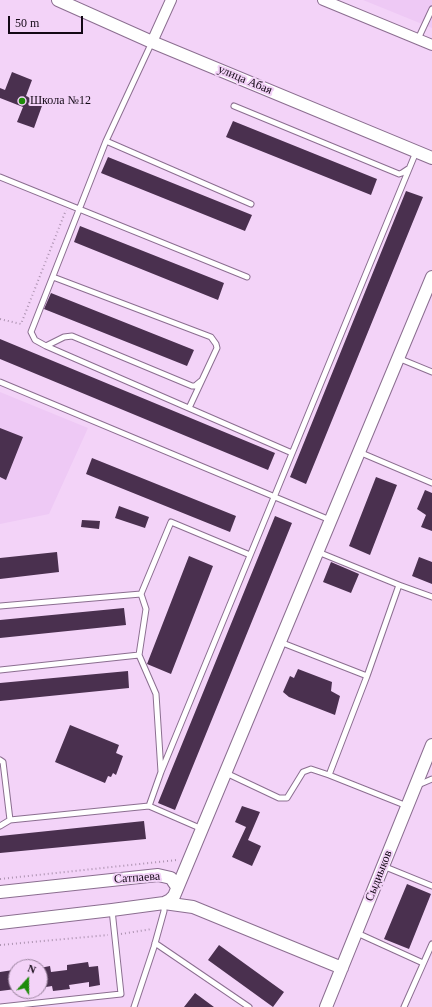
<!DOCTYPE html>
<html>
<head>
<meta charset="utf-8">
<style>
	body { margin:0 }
	#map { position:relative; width:432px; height:1007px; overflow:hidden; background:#f3d3f8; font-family:"Times New Roman",serif }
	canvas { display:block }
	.north { position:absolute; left:8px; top:959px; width:40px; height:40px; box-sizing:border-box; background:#f3d3f8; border:1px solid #99829d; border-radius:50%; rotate:21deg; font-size:11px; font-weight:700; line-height:16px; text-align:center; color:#130815 }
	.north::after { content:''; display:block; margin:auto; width:14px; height:18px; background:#1e8b0a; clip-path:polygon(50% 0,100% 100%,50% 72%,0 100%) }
	.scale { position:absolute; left:8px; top:16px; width:75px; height:18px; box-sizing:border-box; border:2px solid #130815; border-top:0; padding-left:5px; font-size:12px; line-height:14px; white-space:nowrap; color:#130815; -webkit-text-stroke:3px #f3d3f8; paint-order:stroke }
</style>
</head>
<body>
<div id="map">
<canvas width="432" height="1007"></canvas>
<div class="north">N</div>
<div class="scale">50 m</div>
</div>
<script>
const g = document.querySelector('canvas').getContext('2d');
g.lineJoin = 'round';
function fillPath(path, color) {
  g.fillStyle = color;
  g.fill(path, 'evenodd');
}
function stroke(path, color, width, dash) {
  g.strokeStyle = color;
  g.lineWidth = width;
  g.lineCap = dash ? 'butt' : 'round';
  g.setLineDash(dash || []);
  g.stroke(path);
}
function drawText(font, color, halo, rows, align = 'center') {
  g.font = font + ' "Times New Roman",serif';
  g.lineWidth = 4;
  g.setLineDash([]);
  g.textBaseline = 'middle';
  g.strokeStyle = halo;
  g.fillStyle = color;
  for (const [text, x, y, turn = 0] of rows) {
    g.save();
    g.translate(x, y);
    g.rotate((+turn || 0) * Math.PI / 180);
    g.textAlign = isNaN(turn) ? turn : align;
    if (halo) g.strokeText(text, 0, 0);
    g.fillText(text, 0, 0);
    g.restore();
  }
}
fillPath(new Path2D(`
	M 363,0 L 432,0 L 432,28 Z
	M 0,392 L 88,428 L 49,514 L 0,524 Z`), '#eec9f5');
fillPath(new Path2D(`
	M 12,72 L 32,80 L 26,96 L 43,103 L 34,128 L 17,122 L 23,107 L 0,98 L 0,88 L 5,90 Z
	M 233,121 L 377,179 L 371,195 L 226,137 Z
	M 108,157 L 252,215 L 245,231 L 101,173 Z
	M 406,191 L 423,197 L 306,484 L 290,477 Z
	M 80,226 L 224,283 L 218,300 L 74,242 Z
	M 51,293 L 194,350 L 187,366 L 44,309 Z
	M 0,339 L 275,453 L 268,470 L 0,359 Z
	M 0,428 L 23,437 L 6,480 L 0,477 Z
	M 92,458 L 236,516 L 230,532 L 86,474 Z
	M 376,477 L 397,485 L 370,555 L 349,546 Z
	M 425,490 L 432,493 L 432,531 L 421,527 L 426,515 L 417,509 Z
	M 119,506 L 149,517 L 145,528 L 115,518 Z
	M 275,516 L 292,523 L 175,810 L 158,803 Z
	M 82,520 L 100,521 L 99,529 L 81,527 Z
	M 57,552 L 59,572 L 0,579 L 0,558 Z
	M 189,556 L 213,566 L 171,674 L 147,664 Z
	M 419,557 L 432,562 L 432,584 L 412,576 Z
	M 331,562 L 359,574 L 351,593 L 323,582 Z
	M 124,608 L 126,625 L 0,638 L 0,620 Z
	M 298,669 L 332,682 L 331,691 L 340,696 L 335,715 L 289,697 L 283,692 L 290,676 L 294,678 Z
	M 128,671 L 129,688 L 0,701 L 0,683 Z
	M 70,725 L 119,745 L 116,753 L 123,756 L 116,775 L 113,773 L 111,777 L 108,776 L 105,783 L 55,762 Z
	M 242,806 L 260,812 L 248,840 L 261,846 L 252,866 L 232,857 L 246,827 L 235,822 Z
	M 144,821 L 146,839 L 0,853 L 0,836 Z
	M 407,884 L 431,894 L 409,949 L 384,939 Z
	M 219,945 L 284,992 L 273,1007 L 208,960 Z
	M 88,962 L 89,967 L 98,966 L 100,985 L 89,987 L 89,982 L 69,985 L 70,989 L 53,991 L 52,986 L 40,988 L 40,968 L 50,966 L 51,972 L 67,970 L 67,965 Z
	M 13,970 L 14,975 L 16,975 L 16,989 L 0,991 L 0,972 Z
	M 195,993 L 214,1007 L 184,1007 Z`), '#4a304f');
const service = new Path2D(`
	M 418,39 L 432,9
	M 152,42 L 106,141 L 31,332 L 35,340 L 46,346 L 292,453
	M 234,106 L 399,174 L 402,173 L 408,169
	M 106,141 L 251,204
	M 0,177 L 247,277
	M 53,277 L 211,337 L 216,344 L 217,348 L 189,408
	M 46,346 L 64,337 L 72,336 L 192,386 L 195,386 L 201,381
	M 398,358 L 432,372
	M 0,382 L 330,520
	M 359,452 L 432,483
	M 318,552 L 399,585 L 367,676 L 329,775 L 407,806
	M 399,585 L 432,597
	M 141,594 L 171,522 L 250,555
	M 0,606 L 141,594 L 146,609 L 139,655 L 156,694 L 161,772 L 149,806
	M 280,642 L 367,676
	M 0,670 L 139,655
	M 0,760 L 3,762 L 10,820 L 149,806 L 202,829
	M 161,772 L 416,152
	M 226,773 L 279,798 L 287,798 L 303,772 L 311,769 L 329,775
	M 418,785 L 432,779
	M 0,826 L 10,820
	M 383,866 L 432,886
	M 357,933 L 423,963
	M 155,943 L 249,1007
	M 0,1007 L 121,994 L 112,910
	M 134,1007 L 154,947 L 164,911 L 164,903
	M 404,1007 L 432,944`);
const minor = new Path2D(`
	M 323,0 L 432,45
	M 152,42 L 171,0`);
const tertiary = new Path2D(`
	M 58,0 L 152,42 L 432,158
	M 0,892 L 158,875 L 171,878 L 177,887
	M 164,903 L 193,907 L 342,968
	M 0,923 L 112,910 L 164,903 L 170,900 L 174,896 L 432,277
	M 326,1007 L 432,745`);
stroke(service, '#8b6e90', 7);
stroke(minor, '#8b6e90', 12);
stroke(tertiary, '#8b6e90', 14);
stroke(new Path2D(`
	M 0,319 L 21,324 L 66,210
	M 0,879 L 177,860
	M 121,934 L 152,929
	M 0,945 L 108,935`), '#ad93b1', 2, [1, 3]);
stroke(service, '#fff', 5);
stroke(minor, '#fff', 10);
stroke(tertiary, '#fff', 12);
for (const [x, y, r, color] of [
	[22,101,4,"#1e8b0a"]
]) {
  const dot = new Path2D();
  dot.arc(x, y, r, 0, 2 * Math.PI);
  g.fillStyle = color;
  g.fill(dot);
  stroke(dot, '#f3d3f8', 1.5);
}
drawText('12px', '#130815', '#f3d3f8', [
	["улица Абая",245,80,23],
	["Сыдиыков",379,876,-68],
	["Сатпаева",137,878,-4]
]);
drawText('12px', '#130815', '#f3d3f8', [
	["Школа №12",30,101]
], 'left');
</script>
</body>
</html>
